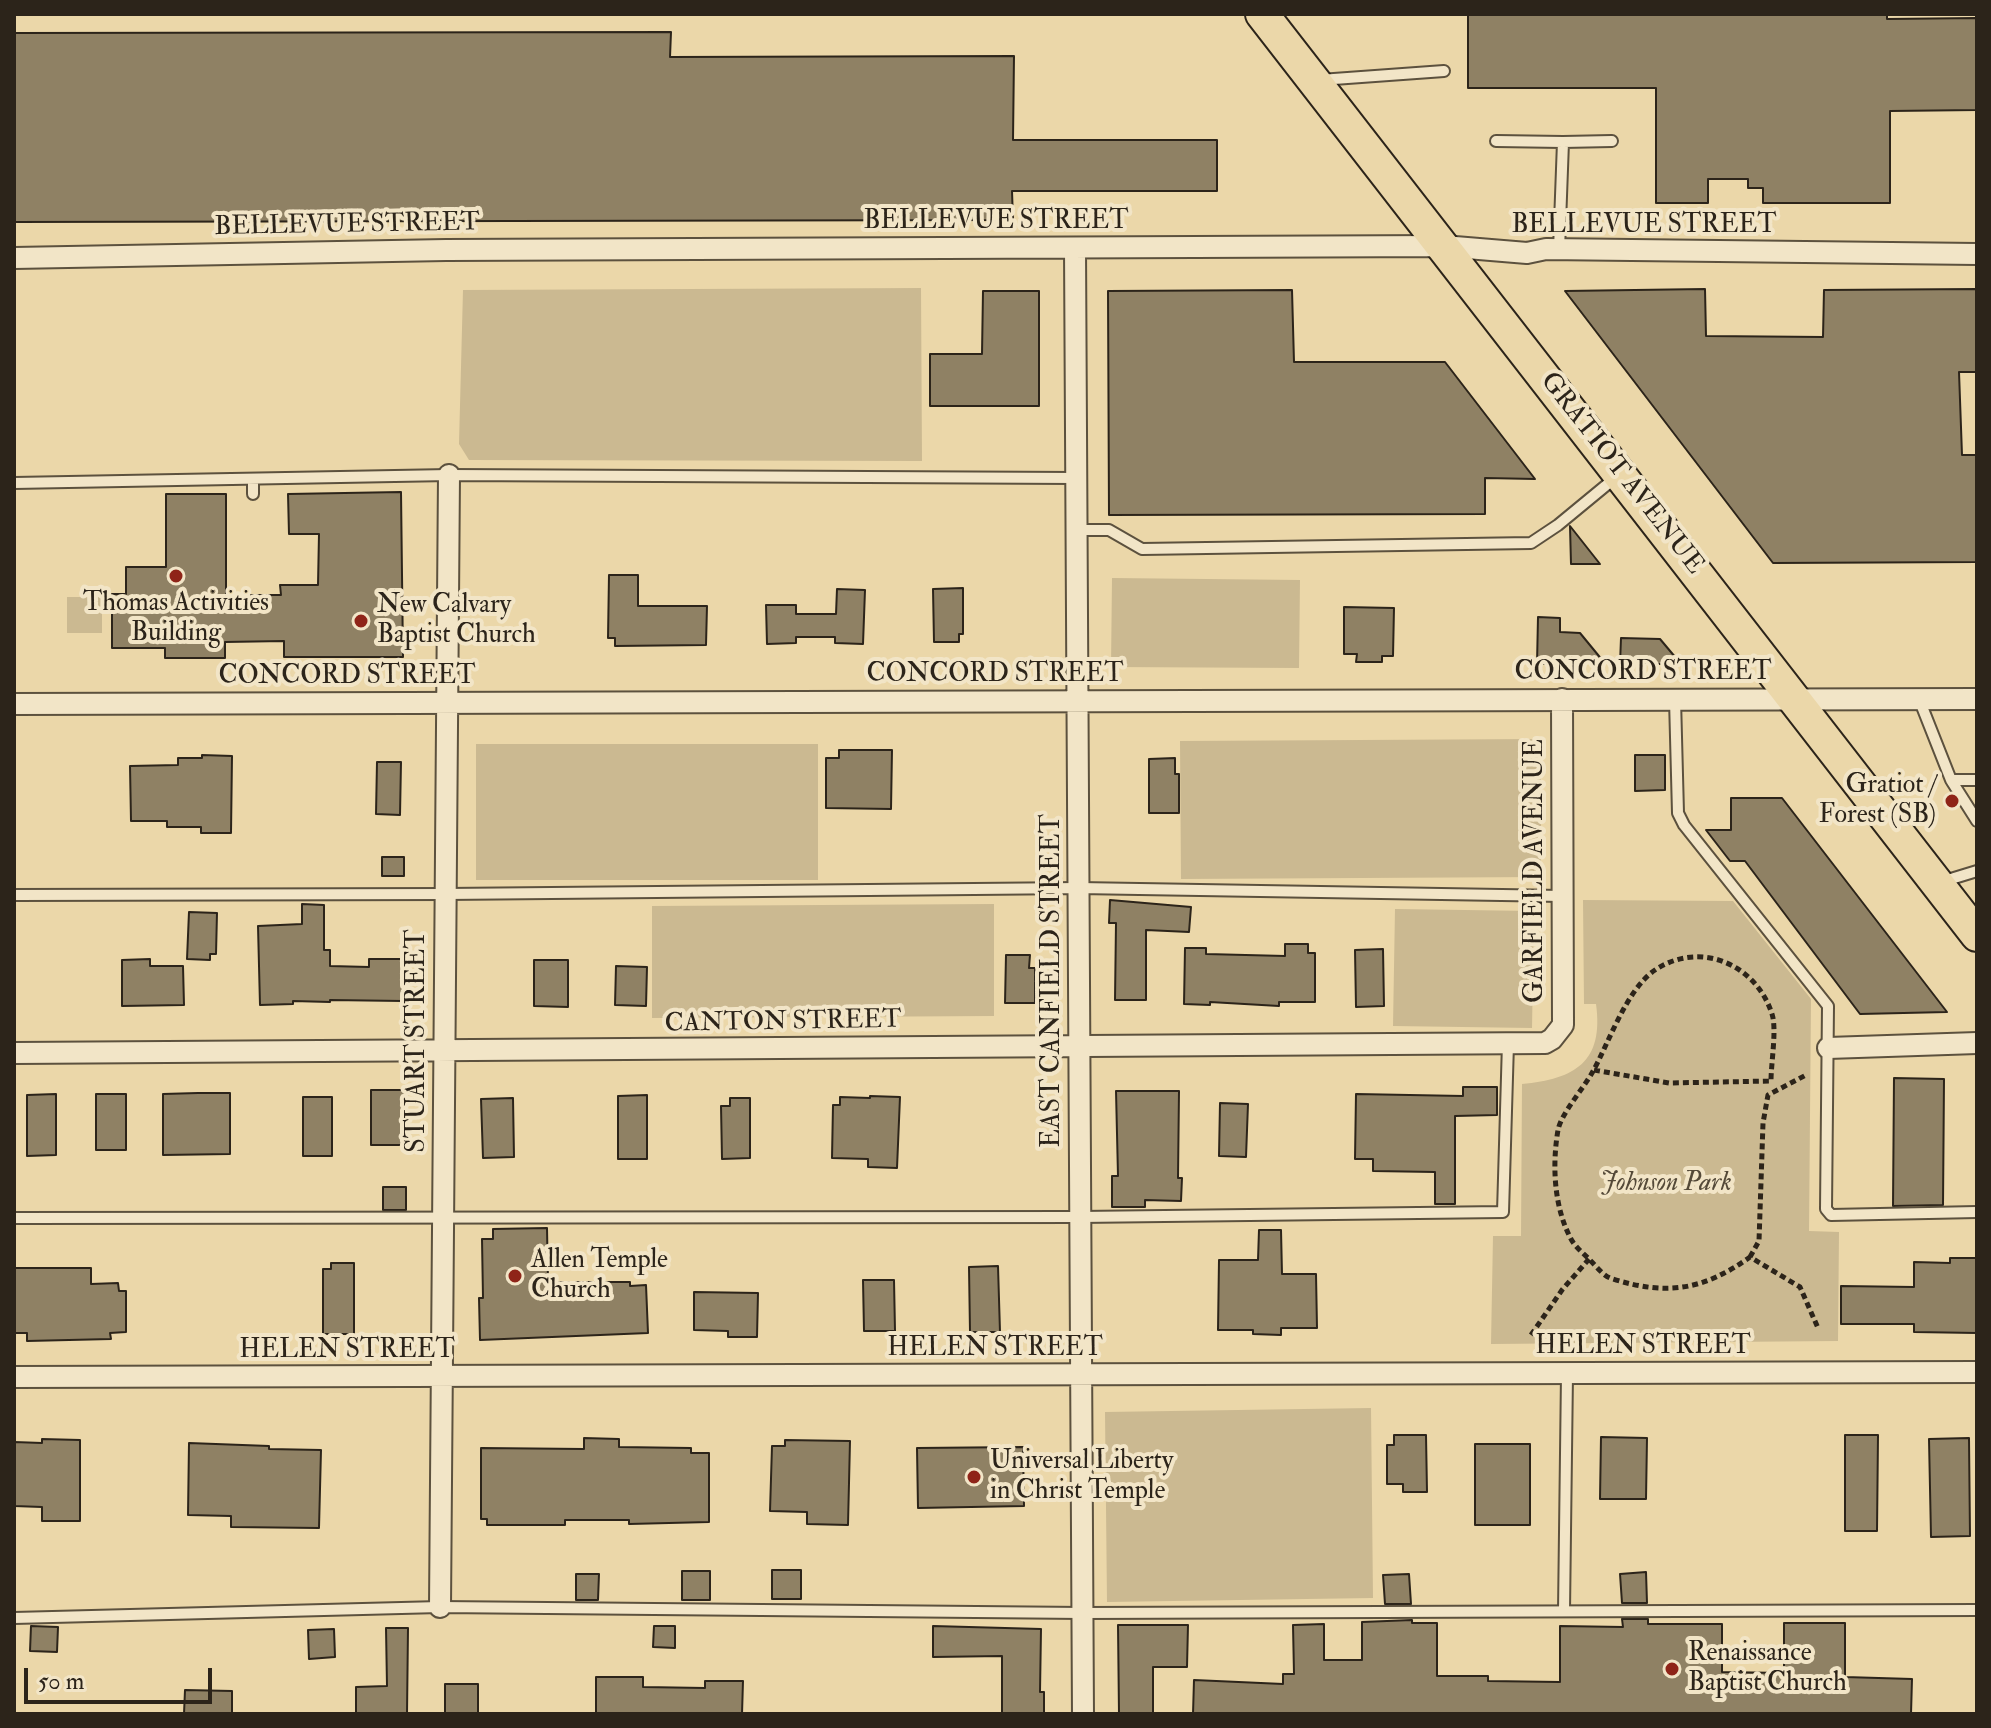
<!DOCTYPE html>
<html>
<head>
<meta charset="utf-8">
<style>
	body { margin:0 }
	#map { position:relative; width:1991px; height:1728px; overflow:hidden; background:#ebd7a9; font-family:"IM FELL Double Pica",serif }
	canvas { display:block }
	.frame { position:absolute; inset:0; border:16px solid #2c241a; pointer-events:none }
	.scale { position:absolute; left:24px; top:1668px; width:188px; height:36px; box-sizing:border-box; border:4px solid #2c241a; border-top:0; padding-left:10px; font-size:24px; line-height:28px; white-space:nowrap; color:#2c241a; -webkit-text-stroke:6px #f2e5c7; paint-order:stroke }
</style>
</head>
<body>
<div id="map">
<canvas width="1991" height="1728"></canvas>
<div class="frame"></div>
<div class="scale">50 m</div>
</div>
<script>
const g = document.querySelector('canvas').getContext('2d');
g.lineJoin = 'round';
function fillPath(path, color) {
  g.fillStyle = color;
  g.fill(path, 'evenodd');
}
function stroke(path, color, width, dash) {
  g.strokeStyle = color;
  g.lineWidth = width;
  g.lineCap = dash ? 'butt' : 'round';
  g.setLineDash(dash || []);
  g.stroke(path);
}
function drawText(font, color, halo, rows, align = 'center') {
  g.font = font + ' "IM FELL Double Pica",serif';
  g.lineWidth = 8;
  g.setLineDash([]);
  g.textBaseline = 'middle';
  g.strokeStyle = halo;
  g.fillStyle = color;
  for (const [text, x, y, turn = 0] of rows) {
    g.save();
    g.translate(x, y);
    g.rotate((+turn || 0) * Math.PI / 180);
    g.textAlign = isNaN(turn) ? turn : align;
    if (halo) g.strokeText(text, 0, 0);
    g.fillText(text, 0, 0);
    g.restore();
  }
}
fillPath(new Path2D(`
	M 921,288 L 922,461 L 469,460 L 459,444 L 463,290 Z
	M 1112,578 L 1300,580 L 1299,668 L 1111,667 Z
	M 67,597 L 102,597 L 102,633 L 67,633 Z
	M 1541,739 L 1541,877 L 1181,879 L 1180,741 Z
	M 476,744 L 818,744 L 818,880 L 476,880 Z
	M 1583,900 L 1733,901 L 1811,999 L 1809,1231 L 1839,1232 L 1838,1341 L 1491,1344 L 1493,1236 L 1521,1236 L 1522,1084 C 1575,1079 1604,1062 1596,1004 L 1584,1004 Z
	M 994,904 L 994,1016 L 652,1018 L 652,906 Z
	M 1395,909 L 1534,911 L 1532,1028 L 1393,1026 Z
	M 1371,1408 L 1373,1598 L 1107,1602 L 1105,1412 Z`), '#cbb991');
const building = new Path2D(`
	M 1468,14 L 1887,14 L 1887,19 L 1977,18 L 1977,110 L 1890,111 L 1890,203 L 1763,203 L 1763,188 L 1748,188 L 1748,179 L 1708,179 L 1708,203 L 1656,203 L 1656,88 L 1468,88 Z
	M 671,32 L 670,57 L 1014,56 L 1013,140 L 1217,140 L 1217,191 L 1012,191 L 1013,220 L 14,222 L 14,33 Z
	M 1705,289 L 1706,336 L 1823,337 L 1824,290 L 1977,289 L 1977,372 L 1959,372 L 1962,455 L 1977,455 L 1977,562 L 1773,563 L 1565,291 Z
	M 1292,290 L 1294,362 L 1445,362 L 1535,479 L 1485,478 L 1485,514 L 1109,515 L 1108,291 Z
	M 983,291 L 1039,291 L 1039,406 L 930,406 L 930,354 L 982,354 Z
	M 401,492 L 403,657 L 284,657 L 284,641 L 225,642 L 225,658 L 165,658 L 165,648 L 112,648 L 112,594 L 126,594 L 126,567 L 166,567 L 166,494 L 226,494 L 226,595 L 281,595 L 280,585 L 318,585 L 319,534 L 289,534 L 288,494 Z
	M 1570,526 L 1600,564 L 1571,564 Z
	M 609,575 L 638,575 L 638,606 L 707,606 L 706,645 L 615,646 L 615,638 L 608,638 Z
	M 963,588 L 963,634 L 959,634 L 959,642 L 934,642 L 933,589 Z
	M 837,589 L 865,590 L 863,644 L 835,643 L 835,637 L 796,637 L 796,643 L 767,644 L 766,605 L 796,605 L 796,614 L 836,614 Z
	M 1344,607 L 1394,608 L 1393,656 L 1382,656 L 1382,662 L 1356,662 L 1357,654 L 1344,654 Z
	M 1538,617 L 1560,618 L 1560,632 L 1580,633 L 1603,661 L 1537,664 Z
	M 1621,638 L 1660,639 L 1681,664 L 1620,664 Z
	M 839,750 L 892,750 L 891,809 L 826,808 L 826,758 L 839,758 Z
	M 202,755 L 232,756 L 231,833 L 201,833 L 201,827 L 167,827 L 167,821 L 131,821 L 130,766 L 178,765 L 178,758 L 202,758 Z
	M 1635,755 L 1665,755 L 1665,790 L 1635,791 Z
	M 1175,758 L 1175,774 L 1179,774 L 1179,813 L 1149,813 L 1149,759 Z
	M 377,762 L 401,762 L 400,815 L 376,814 Z
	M 1731,798 L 1782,798 L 1947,1012 L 1860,1014 L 1745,861 L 1730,861 L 1706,830 L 1731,830 Z
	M 382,857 L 404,857 L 404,876 L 382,876 Z
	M 1110,900 L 1191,907 L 1189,932 L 1146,930 L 1146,1000 L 1115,1000 L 1116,923 L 1109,923 Z
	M 302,904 L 324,905 L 324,950 L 330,950 L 330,966 L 369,967 L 369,959 L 403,959 L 403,1001 L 330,1000 L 330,1002 L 293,1001 L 293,1004 L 260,1005 L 258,926 L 302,924 Z
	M 189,912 L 217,913 L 216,954 L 210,954 L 210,960 L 187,959 Z
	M 1285,944 L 1308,944 L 1308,953 L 1315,953 L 1315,1002 L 1279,1002 L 1279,1006 L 1210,1002 L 1210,1005 L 1184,1004 L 1185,948 L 1206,948 L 1206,954 L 1285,956 Z
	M 1383,949 L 1384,1006 L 1356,1007 L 1355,950 Z
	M 1006,955 L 1030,955 L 1029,968 L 1035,968 L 1035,1003 L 1005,1003 Z
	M 150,959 L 150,966 L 183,966 L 184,1005 L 122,1006 L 122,960 Z
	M 534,960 L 568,960 L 568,1007 L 534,1006 Z
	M 616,966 L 647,967 L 646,1006 L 615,1005 Z
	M 1894,1078 L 1944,1079 L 1943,1205 L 1893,1206 Z
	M 1463,1087 L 1497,1087 L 1497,1115 L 1455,1116 L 1455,1204 L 1435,1204 L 1435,1172 L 1373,1171 L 1373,1159 L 1355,1159 L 1356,1094 L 1463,1096 Z
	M 371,1090 L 405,1090 L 405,1145 L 371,1145 Z
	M 1116,1091 L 1179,1091 L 1178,1178 L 1182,1178 L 1181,1201 L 1145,1200 L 1145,1207 L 1112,1207 L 1112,1176 L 1118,1176 Z
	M 198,1093 L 230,1093 L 230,1154 L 163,1155 L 163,1094 Z
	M 56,1094 L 56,1155 L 27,1156 L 27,1095 Z
	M 96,1094 L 126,1094 L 126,1150 L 96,1150 Z
	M 647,1095 L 647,1159 L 618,1159 L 618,1096 Z
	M 870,1096 L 900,1097 L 897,1168 L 868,1167 L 868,1159 L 832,1158 L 833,1105 L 840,1105 L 840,1097 L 870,1098 Z
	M 303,1097 L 332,1097 L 332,1156 L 303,1156 Z
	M 513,1098 L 514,1157 L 483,1158 L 481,1099 Z
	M 730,1098 L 750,1098 L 750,1158 L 722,1159 L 721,1106 L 730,1106 Z
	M 1220,1103 L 1248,1104 L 1246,1157 L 1219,1156 Z
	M 383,1187 L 406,1187 L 406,1210 L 383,1210 Z
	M 547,1228 L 548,1282 L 630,1282 L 630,1286 L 646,1285 L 648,1333 L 480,1340 L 479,1298 L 483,1298 L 482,1239 L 493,1239 L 493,1229 Z
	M 1259,1230 L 1281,1230 L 1282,1274 L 1316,1274 L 1317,1328 L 1281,1328 L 1281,1335 L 1253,1334 L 1253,1330 L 1218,1330 L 1219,1260 L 1258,1260 Z
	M 1950,1258 L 1977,1258 L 1977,1333 L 1914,1332 L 1914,1324 L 1841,1324 L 1841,1286 L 1914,1287 L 1914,1262 L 1950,1263 Z
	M 331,1263 L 354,1263 L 354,1334 L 323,1334 L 323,1269 L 331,1269 Z
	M 998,1266 L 1000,1332 L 970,1332 L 969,1267 Z
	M 14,1268 L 91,1268 L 91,1284 L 118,1283 L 119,1291 L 126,1291 L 126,1332 L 110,1333 L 111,1339 L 27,1341 L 27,1333 L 14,1333 Z
	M 863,1280 L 894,1280 L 895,1331 L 864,1331 Z
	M 694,1292 L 758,1293 L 757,1337 L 728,1337 L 728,1331 L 694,1330 Z
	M 1394,1435 L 1426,1435 L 1427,1492 L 1403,1492 L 1403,1484 L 1387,1484 L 1387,1445 L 1394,1445 Z
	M 1845,1435 L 1878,1435 L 1877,1531 L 1845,1531 Z
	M 1601,1437 L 1647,1438 L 1646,1499 L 1600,1499 Z
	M 584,1438 L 619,1439 L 619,1447 L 691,1448 L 691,1453 L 709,1453 L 709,1522 L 629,1524 L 629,1520 L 565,1520 L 565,1525 L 487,1525 L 487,1519 L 481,1519 L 481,1448 L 584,1449 Z
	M 1969,1438 L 1970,1536 L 1931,1537 L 1929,1439 Z
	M 42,1439 L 80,1440 L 80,1521 L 42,1521 L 42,1507 L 14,1506 L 14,1442 L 42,1443 Z
	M 785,1440 L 850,1441 L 848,1525 L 807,1524 L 807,1512 L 770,1511 L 772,1446 L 785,1446 Z
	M 189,1443 L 269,1446 L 269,1449 L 321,1450 L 319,1528 L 231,1527 L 231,1516 L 188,1515 Z
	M 1475,1444 L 1530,1444 L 1530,1525 L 1475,1525 Z
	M 1023,1447 L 1024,1506 L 918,1508 L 917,1448 Z
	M 772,1570 L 801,1570 L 801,1599 L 772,1599 Z
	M 682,1571 L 710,1571 L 710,1600 L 682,1600 Z
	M 1646,1572 L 1647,1603 L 1622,1603 L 1620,1574 Z
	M 576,1574 L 599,1574 L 598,1600 L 576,1600 Z
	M 1409,1574 L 1411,1604 L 1385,1604 L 1383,1575 Z
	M 1622,1619 L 1648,1619 L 1648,1624 L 1722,1624 L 1722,1672 L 1784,1673 L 1784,1623 L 1845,1623 L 1845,1677 L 1912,1679 L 1911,1714 L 1193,1714 L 1194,1680 L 1283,1684 L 1283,1674 L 1294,1674 L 1293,1625 L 1324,1624 L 1324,1660 L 1362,1660 L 1362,1622 L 1412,1620 L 1412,1623 L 1437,1623 L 1437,1676 L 1488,1676 L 1488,1681 L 1560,1682 L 1560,1626 L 1623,1627 Z
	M 1118,1625 L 1188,1625 L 1187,1667 L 1153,1667 L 1153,1714 L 1119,1714 Z
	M 31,1626 L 58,1627 L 57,1652 L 30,1651 Z
	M 654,1626 L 675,1626 L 675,1648 L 653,1647 Z
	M 933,1626 L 1041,1629 L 1040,1692 L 1044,1692 L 1044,1714 L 1002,1714 L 1002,1656 L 933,1657 Z
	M 386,1628 L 408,1628 L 407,1714 L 356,1714 L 356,1687 L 387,1686 Z
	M 334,1629 L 335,1657 L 309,1659 L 308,1630 Z
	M 596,1677 L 643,1677 L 643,1687 L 705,1688 L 705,1681 L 743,1681 L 742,1714 L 596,1714 Z
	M 445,1684 L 478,1684 L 478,1714 L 445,1714 Z
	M 185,1690 L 232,1691 L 232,1714 L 184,1714 Z`);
fillPath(building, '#8f8164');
stroke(building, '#2c241a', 2);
const lane = new Path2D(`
	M 1320,80 L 1444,71
	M 1496,141 L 1563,142 L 1559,250
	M 1563,142 L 1612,141
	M 14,483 L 449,475 L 1076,478
	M 253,494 L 253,479
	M 1076,530 L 1109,530 L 1142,549 L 1531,543 L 1558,525 L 1615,478
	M 1675,699 L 1678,813 L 1684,825 L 1828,1006 L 1826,1209 L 1831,1215 L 1977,1212
	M 1919,699 L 1951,780 L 1977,780
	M 1951,780 L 1977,821
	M 1941,882 L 1977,871
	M 14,895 L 446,894 L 1079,888 L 1562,896
	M 14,1218 L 1080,1217 L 1503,1212 L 1508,1043
	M 1564,1611 L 1567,1374
	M 14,1618 L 440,1607 L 1083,1613 L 1977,1610`);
const street = new Path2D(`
	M 1075,248 L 1083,1714
	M 14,258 L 446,250 L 1443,246 L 1527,253 L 1546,249 L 1977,254
	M 14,704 L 1977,699
	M 1828,1048 L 1977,1043
	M 14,1053 L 1545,1043 L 1552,1039 L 1563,1025 L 1562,699
	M 14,1377 L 1977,1372
	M 440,1607 L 449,475`);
const primary = new Path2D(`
	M 1262,14 L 1977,935`);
stroke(lane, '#5c513e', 14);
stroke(street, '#5c513e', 24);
stroke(primary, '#2c241a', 36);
stroke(new Path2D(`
	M 1594,1070 L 1669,1083 L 1771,1081 C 1771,1063 1777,1029 1772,1014 C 1756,964 1700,940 1655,970 C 1626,990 1609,1043 1592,1073 C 1583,1089 1561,1114 1558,1130 C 1552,1165 1554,1206 1570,1237 C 1574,1246 1583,1253 1590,1260 C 1597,1267 1604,1277 1613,1279 C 1667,1296 1704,1290 1750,1257 L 1800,1287 L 1818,1328
	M 1750,1257 L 1759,1241 L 1763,1123 L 1768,1095 L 1806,1075
	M 1531,1335 L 1562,1290 L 1589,1259`), '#2c241a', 5, [6, 4]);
stroke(lane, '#f2e5c7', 10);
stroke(street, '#f2e5c7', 20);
stroke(primary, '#ebd7a9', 32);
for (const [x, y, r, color] of [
	[176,576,8,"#8f2418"],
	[361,621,8,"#8f2418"],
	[1952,801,8,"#8f2418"],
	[515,1276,8,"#8f2418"],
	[974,1477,8,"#8f2418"],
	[1672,1669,8,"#8f2418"]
]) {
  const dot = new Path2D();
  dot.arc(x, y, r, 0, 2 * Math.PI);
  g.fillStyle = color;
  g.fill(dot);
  stroke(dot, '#f2e5c7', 3);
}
drawText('26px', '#2c241a', '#f2e5c7', [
	["BELLEVUE STREET",996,222],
	["BELLEVUE STREET",347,226,-1],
	["BELLEVUE STREET",1644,226],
	["GRATIOT AVENUE",1621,474,52],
	["CONCORD STREET",1643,673],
	["CONCORD STREET",995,675],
	["CONCORD STREET",347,677],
	["GARFIELD AVENUE",1536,871,-90],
	["EAST CANFIELD STREET",1053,981,-90],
	["CANTON STREET",783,1023,-1],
	["STUART STREET",418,1041,-90],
	["HELEN STREET",1643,1347],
	["HELEN STREET",995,1349],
	["HELEN STREET",347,1351]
]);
drawText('26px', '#2c241a', '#f2e5c7', [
	["Thomas Activities",176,604,"center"],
	["Building",176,634,"center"],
	["New Calvary",377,606],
	["Baptist Church",377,636],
	["Gratiot /",1936,786,"right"],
	["Forest (SB)",1936,816,"right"],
	["Allen Temple",531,1261],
	["Church",531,1291],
	["Universal Liberty",990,1462],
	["in Christ Temple",990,1492],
	["Renaissance",1688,1654],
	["Baptist Church",1688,1684]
], 'left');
drawText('italic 26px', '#544938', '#f2e5c7', [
	["Johnson Park",1666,1184]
]);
</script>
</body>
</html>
